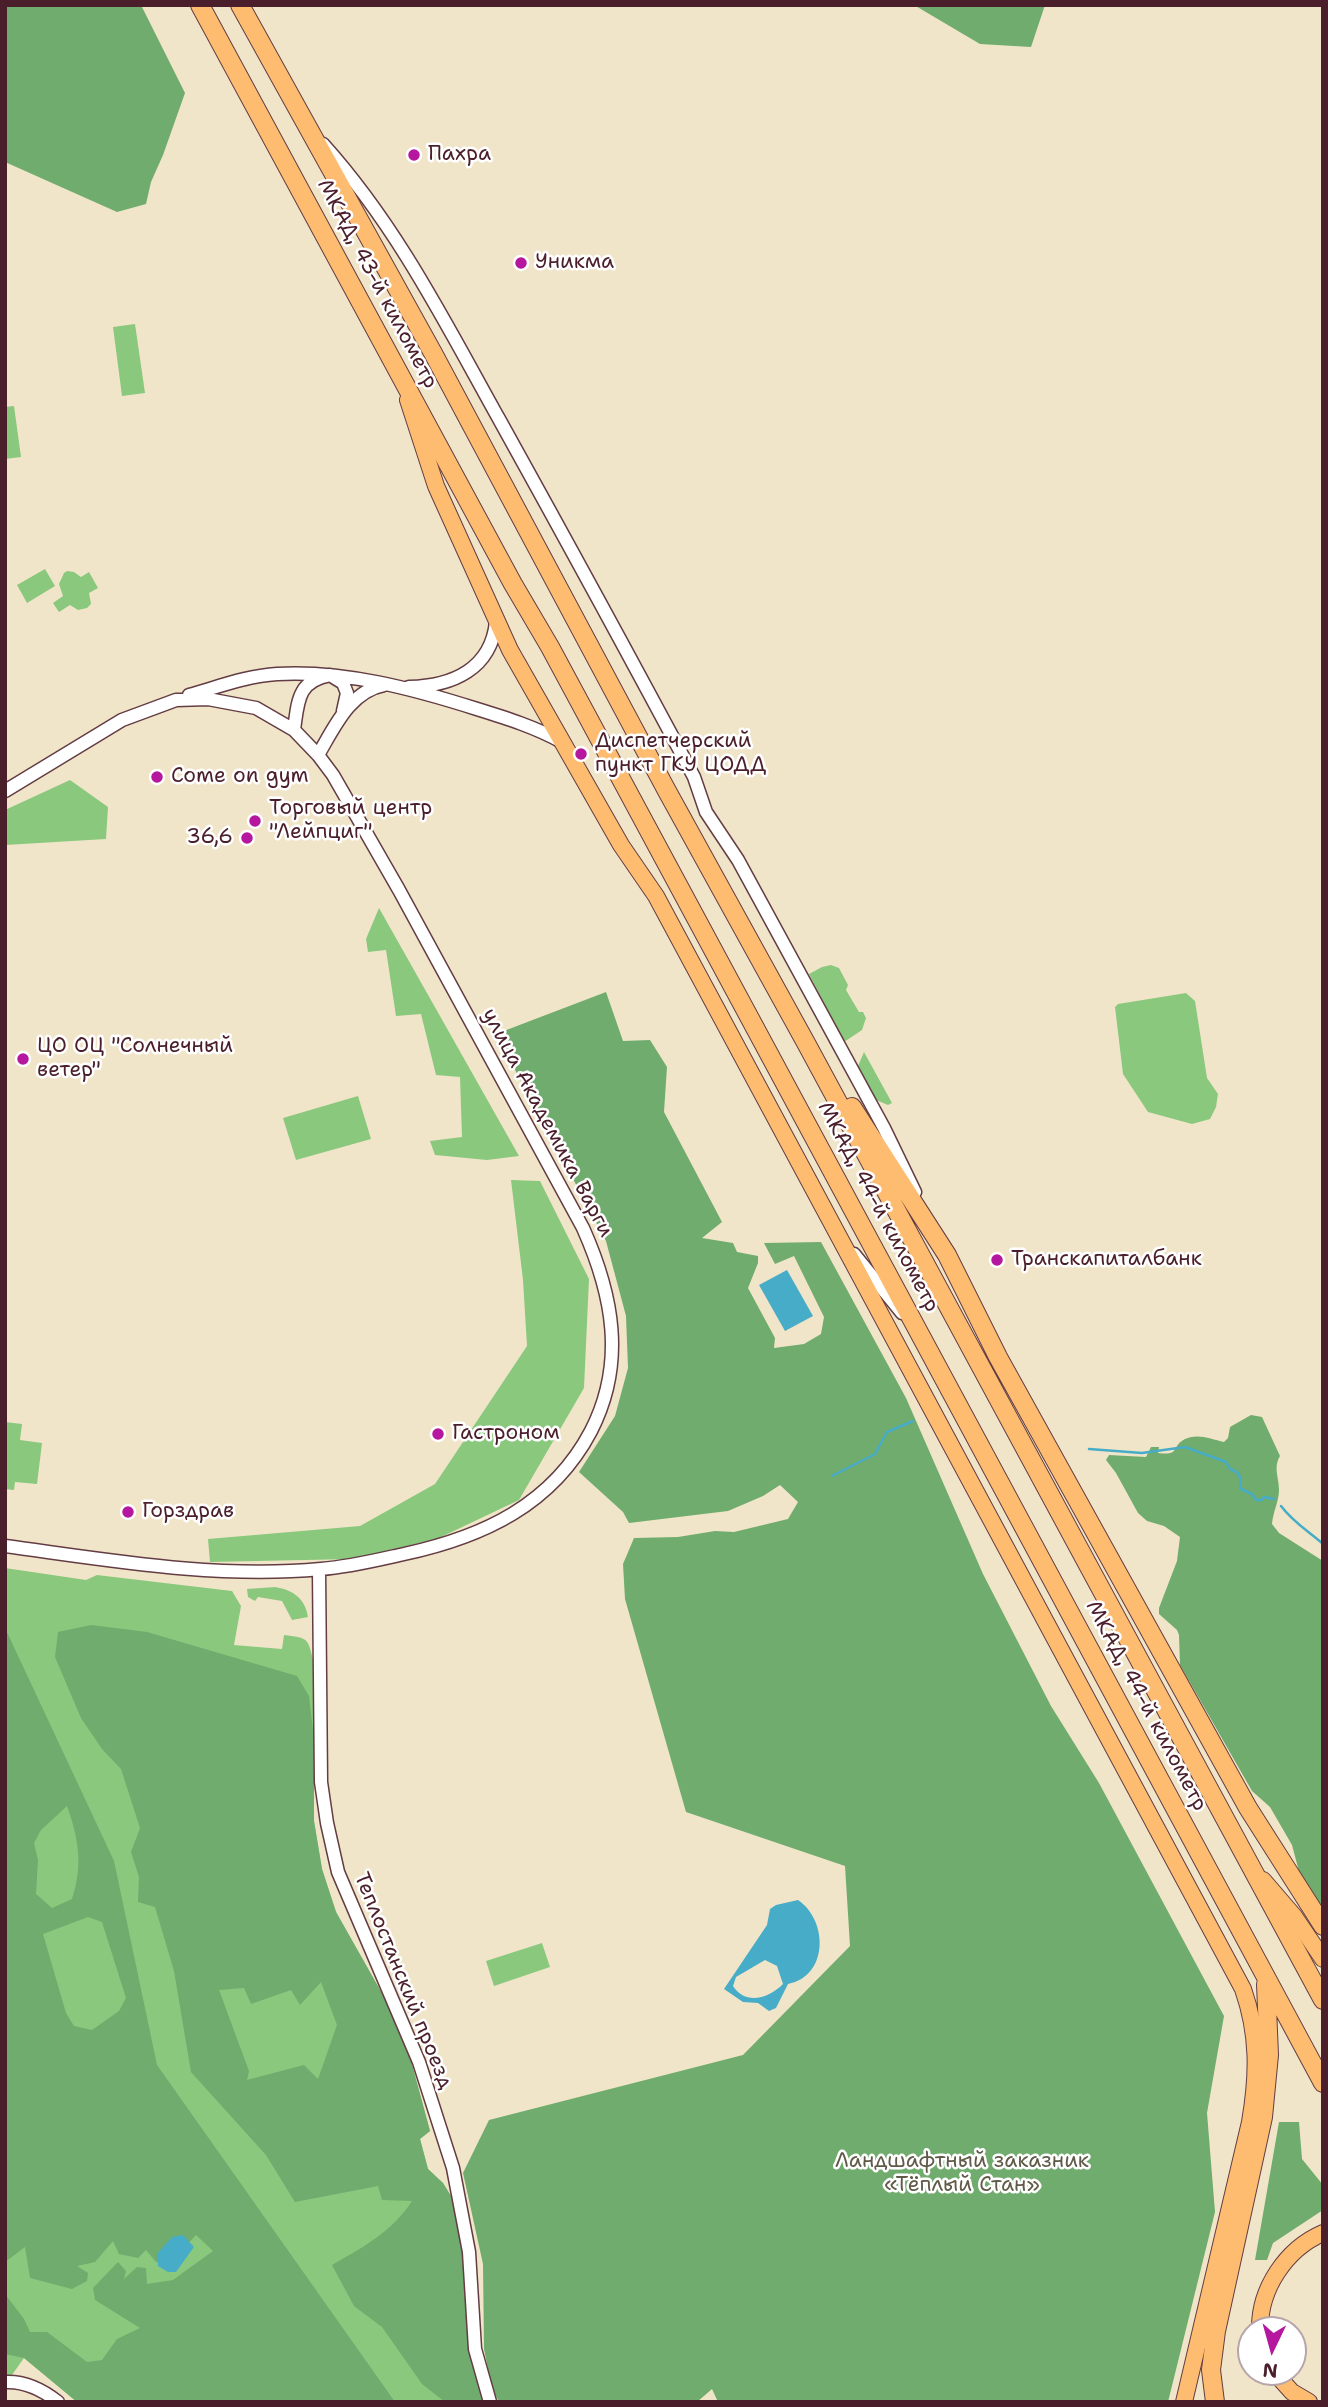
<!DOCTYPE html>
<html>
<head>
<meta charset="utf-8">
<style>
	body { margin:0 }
	#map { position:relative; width:1328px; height:2407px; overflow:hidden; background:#f1e5c9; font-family:"Shantell Sans",sans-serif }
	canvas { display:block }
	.frame { position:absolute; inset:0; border:7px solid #4a1f2b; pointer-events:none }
	.north { position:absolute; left:1237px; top:2316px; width:70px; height:70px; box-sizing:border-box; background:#fff; border:2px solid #b7a5aa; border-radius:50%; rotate:185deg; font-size:19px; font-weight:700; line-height:28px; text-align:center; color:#4a1f2b }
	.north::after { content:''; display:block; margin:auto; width:24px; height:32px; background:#b5179e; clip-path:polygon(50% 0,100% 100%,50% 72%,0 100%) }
</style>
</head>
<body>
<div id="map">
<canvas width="1328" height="2407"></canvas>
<div class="frame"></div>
<div class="north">N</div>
</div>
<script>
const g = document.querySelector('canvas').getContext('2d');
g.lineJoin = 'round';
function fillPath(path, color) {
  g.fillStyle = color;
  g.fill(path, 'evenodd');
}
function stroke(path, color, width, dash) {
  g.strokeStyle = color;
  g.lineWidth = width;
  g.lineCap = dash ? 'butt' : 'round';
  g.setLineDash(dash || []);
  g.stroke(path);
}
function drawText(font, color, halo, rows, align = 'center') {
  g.font = font + ' "Shantell Sans",sans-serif';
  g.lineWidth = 5;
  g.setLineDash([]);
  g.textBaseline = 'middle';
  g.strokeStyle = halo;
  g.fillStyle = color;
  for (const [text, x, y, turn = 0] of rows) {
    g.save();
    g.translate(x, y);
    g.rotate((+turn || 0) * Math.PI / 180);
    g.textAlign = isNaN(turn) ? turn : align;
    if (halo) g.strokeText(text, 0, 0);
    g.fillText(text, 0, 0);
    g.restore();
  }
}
fillPath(new Path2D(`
	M 135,324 L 145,393 L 122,396 L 113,327 Z
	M 14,406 L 21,457 L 5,459 L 5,407 Z
	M 45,569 L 55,586 L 27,603 L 17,585 Z
	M 67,571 L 74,572 L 81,577 L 89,572 L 98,588 L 89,593 L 91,604 L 87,608 L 78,610 L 70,605 L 59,612 L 53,603 L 63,596 L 59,584 L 64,573 Z
	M 70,780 L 108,807 L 106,839 L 5,845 L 5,810 Z
	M 379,908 L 519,1156 L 487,1160 L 435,1155 L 430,1141 L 462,1137 L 460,1077 L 436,1075 L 421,1014 L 396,1016 L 386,950 L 368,952 L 366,939 Z
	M 831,965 L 839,968 L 848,985 L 846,990 L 859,1012 L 863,1012 L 866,1018 L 862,1030 L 844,1042 L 809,974 L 822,967 Z
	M 1186,993 L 1195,1001 L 1207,1078 L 1218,1094 L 1216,1107 L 1210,1119 L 1192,1124 L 1148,1112 L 1123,1074 L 1115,1007 L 1118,1004 Z
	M 864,1052 L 892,1103 L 888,1105 L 876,1100 L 858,1066 Z
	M 358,1096 L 371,1139 L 296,1160 L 283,1118 Z
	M 511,1180 L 540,1181 L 589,1279 L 584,1388 L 519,1500 L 439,1538 L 353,1559 L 210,1562 L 208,1539 L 360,1526 L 435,1484 L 527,1346 L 523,1280 Z
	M 5,1422 L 22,1424 L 20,1440 L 42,1443 L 37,1484 L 15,1482 L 14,1490 L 5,1489 Z
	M 5,1568 L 86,1580 L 97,1575 L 232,1591 L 241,1606 L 234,1645 L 282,1649 L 284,1635 C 307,1638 308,1637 313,1660 L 314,1821 L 322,1869 L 336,1912 L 388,2004 L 419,2091 L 430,2131 L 420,2139 L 428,2169 L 443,2183 L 451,2196 L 468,2286 L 467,2329 L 477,2375 L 487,2402 L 77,2402 L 24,2358 L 12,2375 L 5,2376 Z
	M 275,1587 C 294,1590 305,1599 308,1617 L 292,1620 L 282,1601 L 258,1597 L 255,1601 L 248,1597 L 247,1589 Z
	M 542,1943 L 550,1967 L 494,1986 L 486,1961 Z`), '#8ac87e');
fillPath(new Path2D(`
	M 5,5 L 141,5 L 185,93 L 163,155 L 151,182 L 146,204 L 117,212 L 5,162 Z
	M 914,5 L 1045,5 L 1031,47 L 980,44 Z
	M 606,992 L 623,1041 L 650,1040 L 667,1067 L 664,1112 L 722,1222 L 702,1238 L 733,1243 L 737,1252 L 758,1256 L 758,1263 L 748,1288 L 775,1338 L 774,1348 L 804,1344 L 821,1334 L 824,1317 L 794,1256 L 775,1264 L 764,1243 L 821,1242 L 906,1398 L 983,1574 L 1051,1706 L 1099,1783 L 1224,2016 L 1207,2113 L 1215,2212 L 1168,2402 L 718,2402 L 712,2389 L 697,2402 L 499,2402 L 492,2389 L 484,2349 L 483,2264 L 463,2173 L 489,2120 L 743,2055 L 850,1946 L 845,1866 L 686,1812 L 625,1599 L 623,1564 L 634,1538 L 678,1537 L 715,1531 L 734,1532 L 788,1519 L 798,1502 L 780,1485 L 763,1496 L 728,1511 L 629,1523 L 623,1512 L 579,1472 L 615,1416 L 628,1368 L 626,1316 L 606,1241 L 496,1034 Z
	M 1251,1415 L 1262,1417 L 1280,1456 C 1273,1468 1279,1477 1279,1490 C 1279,1501 1273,1512 1272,1524 L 1279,1533 L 1323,1561 L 1323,1912 L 1301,1879 L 1292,1845 L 1270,1807 L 1252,1791 L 1180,1665 L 1179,1635 L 1177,1630 L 1159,1614 L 1159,1608 L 1177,1561 L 1180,1537 L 1164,1526 L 1147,1521 L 1138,1513 L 1116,1473 L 1106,1460 L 1109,1455 L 1146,1457 L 1151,1447 L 1159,1447 L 1158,1453 C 1181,1456 1171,1446 1185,1439 C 1198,1433 1211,1439 1224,1442 L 1228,1438 L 1230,1427 Z
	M 91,1625 L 147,1632 L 297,1676 L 309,1696 L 314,1739 L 314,1821 L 322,1869 L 336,1912 L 388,2004 L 408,2049 L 430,2131 L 420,2139 L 428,2169 L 443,2183 L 451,2196 L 465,2254 L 468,2286 L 467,2329 L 477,2375 L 487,2402 L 445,2402 L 422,2384 L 382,2327 L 354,2306 L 332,2265 C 362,2248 393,2231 412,2201 L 382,2200 L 378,2186 L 295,2202 L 266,2155 L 191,2072 L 174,1971 L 155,1907 L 138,1902 L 139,1877 L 131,1852 L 140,1828 L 121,1769 L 102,1749 L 81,1718 L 55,1657 L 58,1632 ZM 321,1982 L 337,2025 L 318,2079 L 304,2065 L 247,2080 L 249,2071 L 219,1990 L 244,1988 L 251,2004 L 291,1990 L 300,2005 Z
	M 5,1628 L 114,1861 L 157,2065 L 395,2402 L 77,2402 L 24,2358 L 5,2354 L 5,2294 L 24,2319 L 30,2332 L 47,2332 L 87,2362 L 102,2360 L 117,2339 L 140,2328 L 95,2300 L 93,2288 L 118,2262 L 126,2271 L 124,2279 L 137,2267 L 146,2268 L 147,2284 L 173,2280 L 213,2251 L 196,2235 L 171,2262 L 156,2262 L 146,2250 L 138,2258 L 119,2254 L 113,2241 L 95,2262 L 77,2266 L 88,2273 L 87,2281 L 72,2289 L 30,2278 L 25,2247 L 5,2262 ZM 67,1806 C 79,1840 83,1865 72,1899 L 52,1908 L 36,1894 L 38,1860 L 34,1843 L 41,1830 ZM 88,1917 L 102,1922 L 126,1998 L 119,2011 L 92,2030 L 74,2026 L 66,2013 L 43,1934 Z
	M 1279,2122 L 1299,2122 L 1302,2159 L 1323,2185 L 1323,2210 L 1273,2243 L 1267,2260 L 1255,2260 Z`), '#6fac6d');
fillPath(new Path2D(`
	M 787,1270 L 813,1316 L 785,1331 L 759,1285 Z
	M 798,1900 C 828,1920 829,1976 788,1984 L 776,2008 L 769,2011 L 758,2003 L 743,2002 L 724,1989 L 767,1925 L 770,1909 L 776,1905 ZM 765,1960 L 777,1966 L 783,1984 C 769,1998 746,2006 733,1986 L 736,1977 Z
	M 183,2235 L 194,2247 L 176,2272 L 168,2272 L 158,2266 L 157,2254 L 172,2237 Z`), '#47acc7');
stroke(new Path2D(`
	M 1089,1449 L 1142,1453 L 1185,1447 L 1226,1462 L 1230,1469 C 1242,1473 1240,1478 1241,1489 L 1252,1494 L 1256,1500 L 1262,1500 L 1264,1497 L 1274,1499
	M 832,1476 L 875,1454 L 887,1432 L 913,1421
	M 1281,1506 C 1293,1522 1308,1531 1323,1544`), '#47acc7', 2.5);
const minor = new Path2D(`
	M 323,144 C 397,226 446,324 499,419 C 565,538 630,657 694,777 L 706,812 L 738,860 L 884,1128 L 915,1192
	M 409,687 C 453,686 491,669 496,622
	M 189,695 C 218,687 246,676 277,674 C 344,670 414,689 477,709 C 506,718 535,727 562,742
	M 294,730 C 298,702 297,681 330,675 L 343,683 L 347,693 L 343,711
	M 318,755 C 334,728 350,691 384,685
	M 5,791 L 122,720 L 176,700 L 208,699 L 256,708 L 294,730 L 318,755 L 333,775 L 399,890 L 583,1228 C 613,1295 626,1363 591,1431 C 552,1505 483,1537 404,1554 C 377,1560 349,1567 321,1569 C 216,1579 109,1560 5,1546
	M 854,1254 L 902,1313
	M 319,1570 L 321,1782 L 327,1823 L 338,1872 L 419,2062 L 453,2168 L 469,2252 L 475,2349 L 490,2402
	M 5,2382 C 25,2381 43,2390 58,2402`);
const major = new Path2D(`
	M 408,400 L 436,486 L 510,650 L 621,845 L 656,896 L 1243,1989 C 1259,2035 1258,2075 1250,2122 L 1184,2402
	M 1263,1880 L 1294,1916 L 1323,1959
	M 1260,2330 C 1259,2289 1286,2249 1323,2233
	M 1274,2372 L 1292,2392 L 1309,2402`);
const highway = new Path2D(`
	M 200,5 L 513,584 L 550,647 L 1323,2083
	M 240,5 L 433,353 L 667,791 L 806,1043 L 1323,2000
	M 852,1107 L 947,1255 L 998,1357 L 1248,1808 L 1323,1926
	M 1215,2402 L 1211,2370 L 1216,2331 L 1263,2117 L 1269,2055 L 1266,1984`);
stroke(minor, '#633d43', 15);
stroke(major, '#633d43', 18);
stroke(highway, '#633d43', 20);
stroke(minor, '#fff', 12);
stroke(major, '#fdbc70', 16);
stroke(highway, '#fdbc70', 18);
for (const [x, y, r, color] of [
	[414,155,7,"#b5179e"],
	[521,263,7,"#b5179e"],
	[581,754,7,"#b5179e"],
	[157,777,7,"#b5179e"],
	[255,821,7,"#b5179e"],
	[247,838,7,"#b5179e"],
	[23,1059,7,"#b5179e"],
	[997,1260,7,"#b5179e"],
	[438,1434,7,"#b5179e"],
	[128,1512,7,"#b5179e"]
]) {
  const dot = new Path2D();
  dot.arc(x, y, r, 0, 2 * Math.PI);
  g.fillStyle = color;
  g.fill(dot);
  stroke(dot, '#fff', 2.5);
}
drawText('21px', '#4a1f2b', '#fff', [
	["Пахра",428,155],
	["Уникма",535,263],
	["Диспетчерский",595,742],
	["пункт ГКУ ЦОДД",595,766],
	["Come on gym",171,777],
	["Торговый центр",269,809],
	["\"Лейпциг\"",269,833],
	["36,6",233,838,"right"],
	["ЦО ОЦ \"Солнечный",37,1047],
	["ветер\"",37,1071],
	["Транскапиталбанк",1011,1260],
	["Гастроном",452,1434],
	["Горздрав",142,1512]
], 'left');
drawText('21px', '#4a1f2b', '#fff', [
	["МКАД, 43-й километр",377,284,62],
	["улица Академика Варги",547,1123,62],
	["МКАД, 44-й километр",878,1207,62],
	["МКАД, 44-й километр",1146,1706,62],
	["Теплостанский проезд",403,1981,68]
]);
drawText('21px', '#605a48', '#fff', [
	["Ландшафтный заказник",962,2162],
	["«Тёплый Стан»",962,2186]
]);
</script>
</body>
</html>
